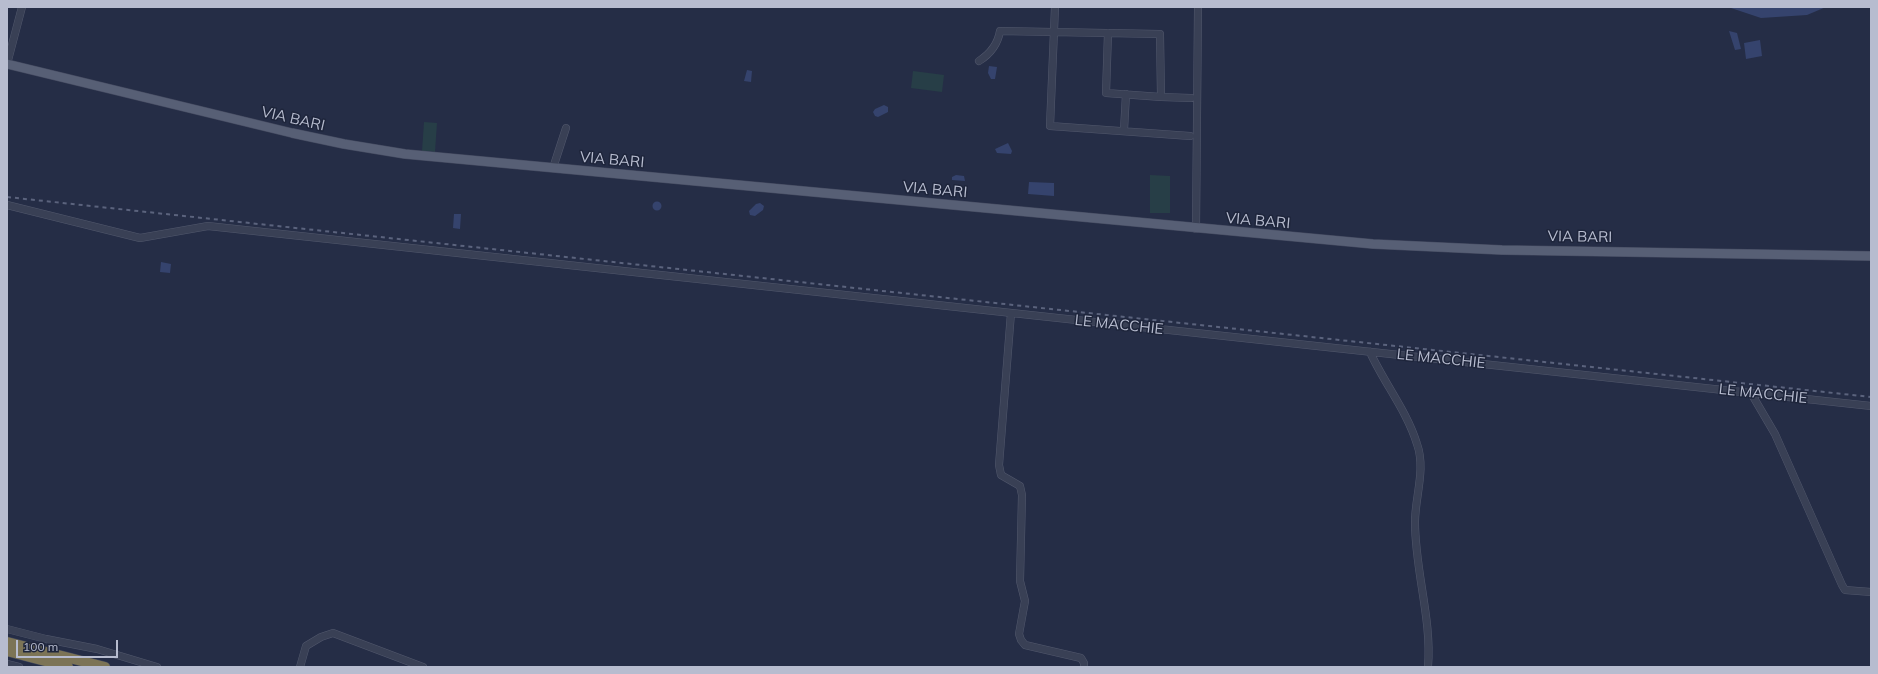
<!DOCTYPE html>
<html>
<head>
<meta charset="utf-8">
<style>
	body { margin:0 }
	#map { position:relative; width:1878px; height:674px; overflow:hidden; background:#252d46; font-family:Mulish,sans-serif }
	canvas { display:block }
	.frame { position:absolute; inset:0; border:8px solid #b7bccf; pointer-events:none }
	.scale { position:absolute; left:16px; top:640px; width:102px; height:18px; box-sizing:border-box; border:2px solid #b7bccf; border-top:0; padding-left:5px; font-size:12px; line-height:14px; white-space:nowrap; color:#b7bccf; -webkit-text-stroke:3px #1e253b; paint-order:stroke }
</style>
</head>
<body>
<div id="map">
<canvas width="1878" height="674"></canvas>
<div class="frame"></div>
<div class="scale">100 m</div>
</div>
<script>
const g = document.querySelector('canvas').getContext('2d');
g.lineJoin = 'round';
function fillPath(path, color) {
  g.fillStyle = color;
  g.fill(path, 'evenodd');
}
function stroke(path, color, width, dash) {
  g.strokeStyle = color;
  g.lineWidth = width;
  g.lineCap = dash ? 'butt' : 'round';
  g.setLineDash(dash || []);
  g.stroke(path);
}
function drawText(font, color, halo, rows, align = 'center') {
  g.font = font + ' Mulish,sans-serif';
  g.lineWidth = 3;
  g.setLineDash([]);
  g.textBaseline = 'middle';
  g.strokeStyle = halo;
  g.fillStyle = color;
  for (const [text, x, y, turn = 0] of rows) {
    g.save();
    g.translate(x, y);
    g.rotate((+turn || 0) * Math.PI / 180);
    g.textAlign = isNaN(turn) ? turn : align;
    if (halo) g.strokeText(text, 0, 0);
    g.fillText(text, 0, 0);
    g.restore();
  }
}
fillPath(new Path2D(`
	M 913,71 L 944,75 L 942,92 L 911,88 Z
	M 424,122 L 437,123 L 435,152 L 422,151 Z
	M 1150,175 L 1170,176 L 1170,213 L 1150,213 Z`), '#273e47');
fillPath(new Path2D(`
	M 1728,7 L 1826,7 L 1807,15 L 1761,18 Z
	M 1729,31 L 1737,33 L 1741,49 L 1735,50 Z
	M 1760,40 L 1762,56 L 1746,59 L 1744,43 Z
	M 989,66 L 997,67 L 995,79 L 991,79 L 988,73 Z
	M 747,70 L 752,71 L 751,82 L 744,81 Z
	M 884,105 L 888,107 L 888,112 L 878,117 L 875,116 L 873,112 L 875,109 Z
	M 1008,143 L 1012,151 L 1011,154 L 997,153 L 995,149 Z
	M 956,175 L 964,176 L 965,181 L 952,180 L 952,177 Z
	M 1029,182 L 1054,183 L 1054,196 L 1028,194 Z
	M652.5 206a4.5 4.5 0 1 1 9 0a4.5 4.5 0 1 1-9 0Z
	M 760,203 L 764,206 L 763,210 L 755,216 L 750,215 L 749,211 L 756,204 Z
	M 454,214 L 461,214 L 460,229 L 453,228 Z
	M 161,262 L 171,264 L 170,273 L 160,272 Z`), '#35436d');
const minor = new Path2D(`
	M 1055,7 L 1050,126 L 1190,136
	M 979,61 C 990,54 998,43 1000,31 L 1160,34 L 1161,97 L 1106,93 L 1108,33
	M 7,64 L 22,7
	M 1161,97 L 1191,98
	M 1124,130 L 1126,94
	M 553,168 L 566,128
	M 7,205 L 140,238 L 208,226 L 1871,406
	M 1196,229 L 1198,7
	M 1011,313 L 999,465 L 1001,475 L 1020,486 L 1022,495 L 1020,581 L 1025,601 L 1019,634 L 1021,640 L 1025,645 L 1081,658 L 1084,663 L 1084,667
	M 1370,352 C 1384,383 1407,411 1417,444 C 1426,469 1415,497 1415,522 C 1415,571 1432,619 1428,667
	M 1751,393 L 1775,434 L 1842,585 L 1845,590 L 1871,592
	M 7,629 L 46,639 L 97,649 L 157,667
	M 7,664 L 19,667
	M 300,667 L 306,646 L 321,637 L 333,633 L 423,667`);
const major = new Path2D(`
	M 7,64 L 292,133 L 344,144 L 405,154 L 1373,244 L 1502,250 L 1871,256`);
const highway = new Path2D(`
	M 7,642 L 105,667
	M 7,651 L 68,667`);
stroke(minor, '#52586d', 8);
stroke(major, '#43495f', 10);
stroke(highway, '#41485d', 11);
stroke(minor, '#394055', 7);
stroke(major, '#575f75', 9);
stroke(highway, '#7c7456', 10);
stroke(new Path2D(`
	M 7,197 L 1871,397`), '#5b637d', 2, [4, 4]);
drawText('15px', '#b7bccf', '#1e253b', [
	["VIA BARI",293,119,13],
	["VIA BARI",612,160,5],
	["VIA BARI",935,190,5],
	["VIA BARI",1258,221,5],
	["VIA BARI",1580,237,1],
	["LE MACCHIE",1119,325,6],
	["LE MACCHIE",1441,359,6],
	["LE MACCHIE",1763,394,6]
]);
</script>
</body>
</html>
